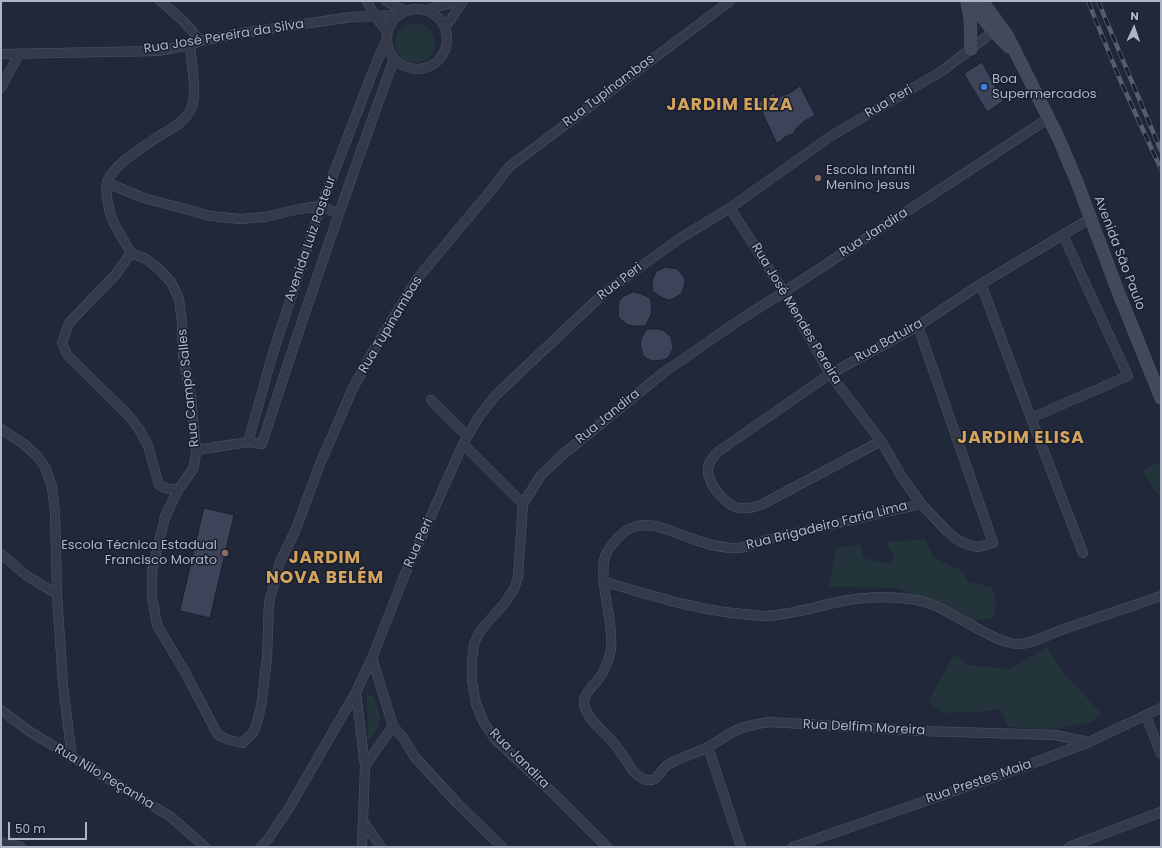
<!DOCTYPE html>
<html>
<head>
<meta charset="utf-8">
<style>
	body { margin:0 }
	#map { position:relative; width:1162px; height:848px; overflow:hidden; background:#21283a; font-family:Poppins,sans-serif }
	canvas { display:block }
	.frame { position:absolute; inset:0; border:2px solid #b0b5c6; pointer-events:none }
	.north { position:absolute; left:1114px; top:8px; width:40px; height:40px; -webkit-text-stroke:3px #1a1f2f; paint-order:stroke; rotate:3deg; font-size:11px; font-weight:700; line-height:16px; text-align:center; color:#b0b5c6 }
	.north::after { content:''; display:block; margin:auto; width:14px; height:18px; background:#b0b5c6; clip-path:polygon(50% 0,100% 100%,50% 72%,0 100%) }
	.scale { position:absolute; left:8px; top:822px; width:79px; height:18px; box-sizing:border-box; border:2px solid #b0b5c6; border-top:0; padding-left:5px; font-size:12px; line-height:14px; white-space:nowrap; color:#b0b5c6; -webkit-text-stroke:3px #1a1f2f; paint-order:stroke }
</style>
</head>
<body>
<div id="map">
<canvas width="1162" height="848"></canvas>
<div class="frame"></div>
<div class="north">N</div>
<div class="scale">50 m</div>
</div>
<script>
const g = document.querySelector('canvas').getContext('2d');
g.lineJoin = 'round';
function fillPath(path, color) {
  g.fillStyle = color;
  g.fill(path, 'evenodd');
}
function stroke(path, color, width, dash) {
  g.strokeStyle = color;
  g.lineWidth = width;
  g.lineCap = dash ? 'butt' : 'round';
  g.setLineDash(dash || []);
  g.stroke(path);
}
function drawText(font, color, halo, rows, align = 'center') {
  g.font = font + ' Poppins,sans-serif';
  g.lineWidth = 3;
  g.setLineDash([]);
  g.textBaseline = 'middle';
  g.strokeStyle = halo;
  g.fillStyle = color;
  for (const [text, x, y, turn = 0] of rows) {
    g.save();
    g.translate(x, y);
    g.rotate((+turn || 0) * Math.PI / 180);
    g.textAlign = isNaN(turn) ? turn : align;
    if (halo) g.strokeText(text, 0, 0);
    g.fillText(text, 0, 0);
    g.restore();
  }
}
fillPath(new Path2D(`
	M395 43a20 20 0 1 1 40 0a20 20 0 1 1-40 0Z
	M 1161,462 L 1161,496 L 1156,493 L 1142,470 Z
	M 925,539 L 934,558 L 961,570 L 969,582 L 992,587 L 996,603 L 993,619 L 973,620 L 956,611 L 896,588 L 829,587 L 836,547 L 860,545 L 863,558 L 889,564 L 894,557 L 886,542 Z
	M 1047,647 L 1062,671 L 1101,713 L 1092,722 L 1052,729 L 1008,727 L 1000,709 L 979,712 L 945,713 L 928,702 L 954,654 L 968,665 L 1009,669 Z
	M 367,694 L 373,696 C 382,719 385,721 368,741 Z`), '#23343b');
const building = new Path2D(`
	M 982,62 L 1003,101 L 987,112 L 964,74 Z
	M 800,86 L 815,115 L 803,122 L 794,131 L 795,133 L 785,137 L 777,144 L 758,103 L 774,93 L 776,98 L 790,93 Z
	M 666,267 L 677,269 L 684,277 L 685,282 L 682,293 L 673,299 L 668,300 L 663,298 L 653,292 L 652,281 L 654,276 L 657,271 Z
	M 633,292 L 639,293 L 650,298 L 652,310 L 651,315 L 645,326 L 633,326 L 628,325 L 619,318 L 618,307 L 619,301 L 623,297 Z
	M 647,329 L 658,329 L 663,330 L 671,337 L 673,348 L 671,353 L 668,358 L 663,360 L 652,361 L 647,359 L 643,355 L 640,344 L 641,339 Z
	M 204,508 L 234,515 L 210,618 L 180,611 Z`);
fillPath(building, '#3d445a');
stroke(building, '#1c2131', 1);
const minor = new Path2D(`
	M 160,1 C 176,13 189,25 200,41
	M 367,1 L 375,16 L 387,32
	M 386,1 L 405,11
	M387 39a30 30 0 1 1 60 0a30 30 0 1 1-60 0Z
	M 426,10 L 459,1
	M 445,28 L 463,1
	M 1,54 L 158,51 L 190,45 L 200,41 L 249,32 L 351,17 L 398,15
	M 1,88 L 19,54
	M 107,183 L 144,198 L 211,216 L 240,219 L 265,217 L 299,209 L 321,206 L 339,214
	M 730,208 L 784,292 L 830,374 L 881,441 L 902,477 L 921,504 L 947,531 L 959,541 L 972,546 L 979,547 L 993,543 L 918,326
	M 131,253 L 146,259 L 158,268 L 171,282 L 179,299 L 182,323 L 183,356 L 191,398 L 196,450 L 195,461 L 193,469 L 178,490 L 165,517 L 152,571 L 152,597 L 157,625 L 185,672 L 218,735 L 229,740 L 242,743 L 252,734 L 255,729 L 261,707 L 267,658 L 269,603 L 280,562 L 296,529 L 320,464 L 353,388 L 376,346 L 417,279 L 492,189 L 509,167 L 730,1
	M 131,253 L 116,274 L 69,323 L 62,343 L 68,356 L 115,402 L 129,416 L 139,429 L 148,446 L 159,485 L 165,488 L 178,490
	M 131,253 C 125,242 118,232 113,221 C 109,213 105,191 107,182 C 113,165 144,146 159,136 C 171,129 185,122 191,109 C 198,95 191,62 190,45
	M 981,284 L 1031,418 L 1083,553
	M 431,400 L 467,436
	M 1031,418 L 1128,376 L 1063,235
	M 1,429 L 25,445 L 38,457 L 45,467 L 52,487 L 55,512 L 57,594 L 63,685 L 72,758
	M 881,441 L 761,505 C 755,507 747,509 740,508 C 727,507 709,485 708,472 C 707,463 713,457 719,451 L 830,374 L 918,326 L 981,284 L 1091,218
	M 248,442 L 273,353 L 321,206 L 377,61 L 387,40
	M 463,444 L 523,504
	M 196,450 L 248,442 L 262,444 C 303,315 348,186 394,59
	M 921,504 L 766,540 C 755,544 743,549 731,548 C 717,547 703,543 690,538 C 670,531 647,518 627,530 C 617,537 606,550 604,561 C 600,589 614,621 611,649 C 610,657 606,666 602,674 C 596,684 583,692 584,704 C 586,719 608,735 617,747 C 623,755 628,764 634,772 C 637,775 642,779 647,780 C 660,782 660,768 669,764 C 682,757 696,753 708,747 C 718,742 727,734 737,730 C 747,725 758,724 769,722 L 922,731 L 1055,735 L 1089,742
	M 1,554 L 27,576 L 57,594
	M 605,582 C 651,595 695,610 743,614 C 751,615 759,616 767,616 C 791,615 814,607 838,602 C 865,596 901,595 928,603 C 953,611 997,646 1021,644 C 1037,642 1049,634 1064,629 C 1096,618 1129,607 1161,596
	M 372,658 L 393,726 L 404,739 L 414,756 L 457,803 L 502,847
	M 356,692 L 365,766 L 362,847
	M 1,710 L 29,731 L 171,817 L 205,847
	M 1146,716 L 1161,754
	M 708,747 L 741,847
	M 365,766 L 393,726
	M 364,822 L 381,847
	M 1,842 L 21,847
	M 261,847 L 268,839 L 289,808 L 356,692 L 372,658 L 405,574 L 463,444 L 480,415 L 496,395 L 604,293 L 679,239 L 730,208 L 831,136 L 942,71 L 998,28
	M 607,847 L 555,795 L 495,739 L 484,723 L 476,704 L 472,681 L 472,661 L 474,644 L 480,631 L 504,604 L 514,589 L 518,577 L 523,504 L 541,475 L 561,456 L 663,373 L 741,319 L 784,292 L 1049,118
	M 793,847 L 1023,767 L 1089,742 L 1161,708
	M 1069,847 L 1161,812`);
const secondary = new Path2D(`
	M 967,1 L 970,18 L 971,49
	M 970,1 L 993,31 L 1009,47
	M 982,1 L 1007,35 L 1058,137 L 1077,182 L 1119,294 L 1161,398`);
stroke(minor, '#505565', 10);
stroke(secondary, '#505565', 13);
stroke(minor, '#353a4a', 9);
stroke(secondary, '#43485d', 12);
const rail = new Path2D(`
	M 1088,1 L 1121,82 L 1161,169
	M 1098,1 L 1161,151`);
stroke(rail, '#575d71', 4.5);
stroke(rail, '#1a1f2f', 3, [9]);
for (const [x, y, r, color] of [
	[984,87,4,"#3f7fe0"],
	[818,178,4,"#8d6e63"],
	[225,553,4,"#8d6e63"]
]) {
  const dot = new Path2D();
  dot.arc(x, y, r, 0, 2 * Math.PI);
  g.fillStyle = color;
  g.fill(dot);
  stroke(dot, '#1a1f2f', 1.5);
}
drawText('13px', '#b0b5c6', '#1a1f2f', [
	["Rua José Pereira da Silva",224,37,-9],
	["Rua Tupinambas",609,91,-37],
	["Rua Peri",889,102,-30],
	["Rua Jandira",874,233,-33],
	["Avenida Luiz Pasteur",311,239,-71],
	["Avenida São Paulo",1119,253,69],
	["Rua Peri",620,282,-37],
	["Rua José Mendes Pereira",796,314,59],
	["Rua Tupinambas",391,325,-59],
	["Rua Batuira",889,341,-29],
	["Rua Campo Salles",189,388,-96],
	["Rua Jandira",608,417,-39],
	["Rua Brigadeiro Faria Lima",827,526,-14],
	["Rua Peri",419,543,-66],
	["Rua Delfim Moreira",864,728,3],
	["Rua Jandira",519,759,45],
	["Rua Nilo Peçanha",104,777,31],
	["Rua Prestes Maia",979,782,-19]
]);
drawText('13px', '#b0b5c6', '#1a1f2f', [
	["Boa",992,80],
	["Supermercados",992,95],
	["Escola Infantil",826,171],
	["Menino jesus",826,186],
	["Escola Técnica Estadual",217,546,"right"],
	["Francisco Morato",217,561,"right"]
], 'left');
g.letterSpacing = '1px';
drawText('bold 17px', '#d4a45d', '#1a1f2f', [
	["JARDIM ELIZA",730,106],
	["JARDIM ELISA",1021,439],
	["JARDIM",325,559],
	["NOVA BELÉM",325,579]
]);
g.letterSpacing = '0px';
</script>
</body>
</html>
